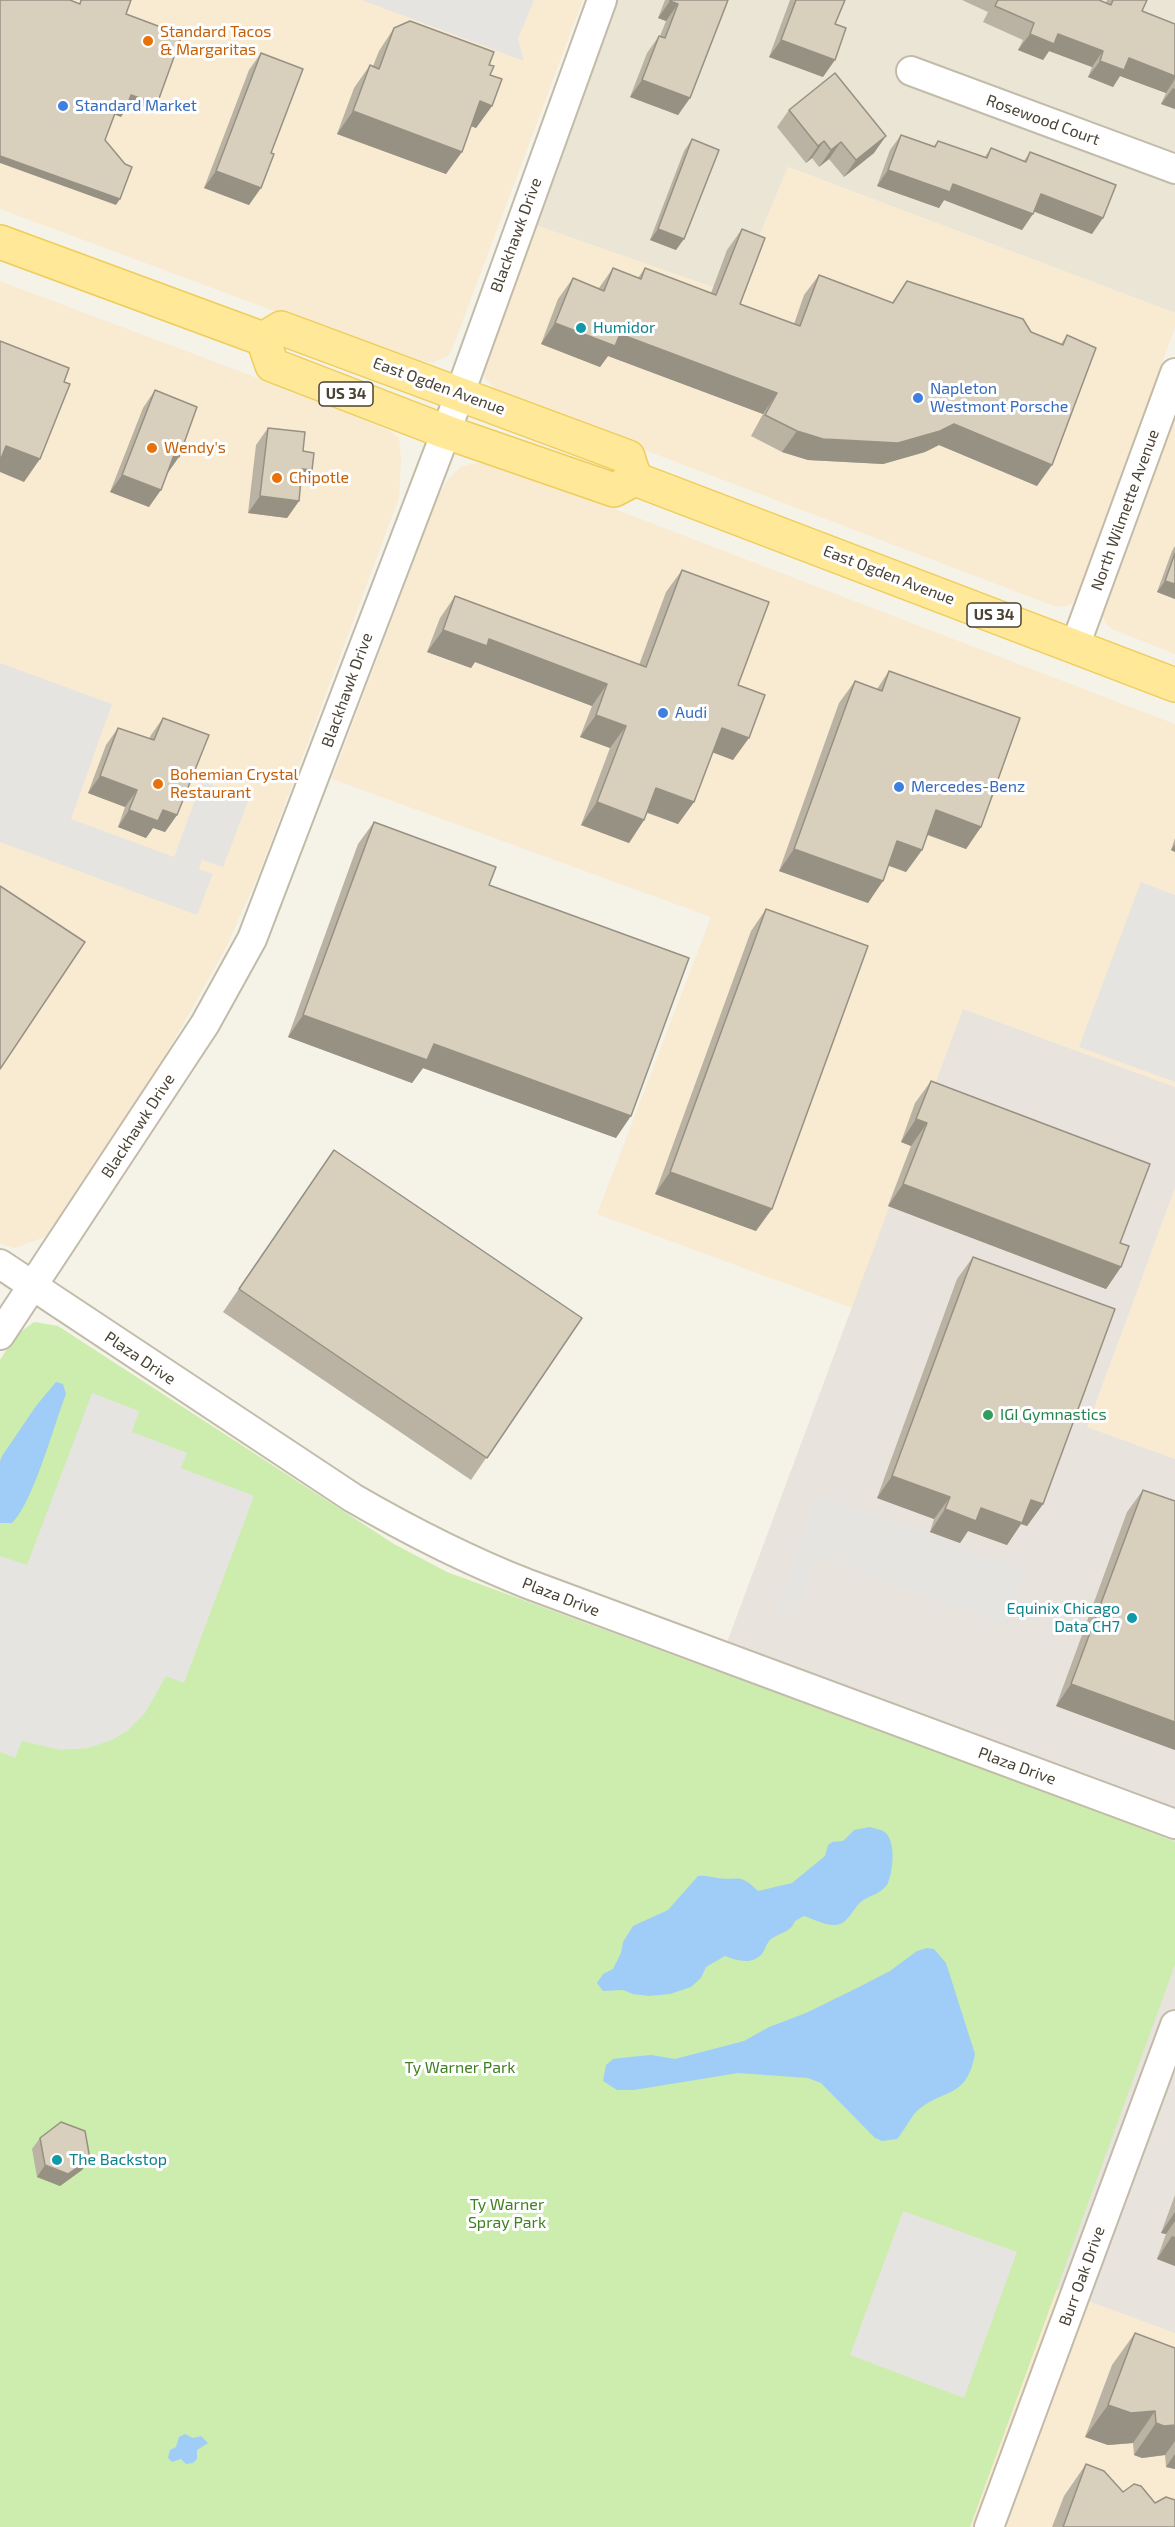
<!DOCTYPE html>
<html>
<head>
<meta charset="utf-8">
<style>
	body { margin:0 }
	canvas { display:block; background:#f5f2e8 }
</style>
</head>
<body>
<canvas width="1175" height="2527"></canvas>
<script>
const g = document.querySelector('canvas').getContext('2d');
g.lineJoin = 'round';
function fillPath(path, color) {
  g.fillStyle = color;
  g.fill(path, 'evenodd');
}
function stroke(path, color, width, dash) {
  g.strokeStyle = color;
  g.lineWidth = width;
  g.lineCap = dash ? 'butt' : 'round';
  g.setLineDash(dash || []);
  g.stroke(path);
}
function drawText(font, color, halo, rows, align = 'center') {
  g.font = font + ' "Exo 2",sans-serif';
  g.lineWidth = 6;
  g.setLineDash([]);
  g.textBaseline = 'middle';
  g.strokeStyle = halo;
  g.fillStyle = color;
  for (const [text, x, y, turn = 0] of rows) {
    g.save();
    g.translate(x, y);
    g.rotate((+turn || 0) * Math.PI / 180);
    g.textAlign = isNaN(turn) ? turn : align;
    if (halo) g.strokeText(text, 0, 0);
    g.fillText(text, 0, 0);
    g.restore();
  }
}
fillPath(new Path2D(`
	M 618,0 L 1175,0 L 1175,313 L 788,167 L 735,295 L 535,225 Z`), '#eae5d5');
fillPath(new Path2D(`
	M 0,0 L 583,0 L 453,347 L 448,356 L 432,363 L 398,357 L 0,209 Z
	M 788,167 L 1175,313 L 1175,327 L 1097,545 L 1075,599 L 1071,604 L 1063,607 L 1054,606 L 500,395 L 484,377 L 483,366 L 535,225 L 735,295 Z
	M 0,281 L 335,407 L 388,430 L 399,438 L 401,460 L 399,498 L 260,871 L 226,948 L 164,1058 L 45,1237 L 15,1248 L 0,1244 Z
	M 1175,403 L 1175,654 L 1114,630 L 1105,623 L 1102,613 Z
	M 476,463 L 500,465 L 1175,724 L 1175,1087 L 963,1009 L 852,1308 L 597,1214 L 711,917 L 332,779 L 438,497 L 446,482 L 460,467 Z
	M 1175,1188 L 1175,1459 L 1087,1427 Z
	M 1055,2289 L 1175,2333 L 1175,2527 L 970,2527 Z`), '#f9ebd1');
fillPath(new Path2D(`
	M 963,1009 L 1175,1087 L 1175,1188 L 1087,1427 L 1175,1459 L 1175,1842 L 1116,1818 L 716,1672 Z
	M 1175,1965 L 1175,2333 L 1055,2289 Z`), '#e8e3dc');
fillPath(new Path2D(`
	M 34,1322 L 58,1326 L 394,1544 L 447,1572 L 1116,1818 L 1175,1842 L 1175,1965 L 970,2527 L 0,2527 L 0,1360 L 15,1336 Z`), '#ccedad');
fillPath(new Path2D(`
	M 362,0 L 534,0 L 518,39 L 524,61 Z
	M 0,663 L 112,704 L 71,819 L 174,857 L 202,781 L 249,799 L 223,867 L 202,860 L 199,869 L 213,874 L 197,915 L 0,842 Z
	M 1141,882 L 1175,895 L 1175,1082 L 1079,1047 Z
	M 92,1393 L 139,1411 L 132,1432 L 187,1453 L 181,1468 L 254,1496 L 184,1683 L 166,1676 L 145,1713 L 127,1731 L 112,1740 L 88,1748 L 61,1750 L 22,1741 L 15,1758 L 0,1752 L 0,1556 L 27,1565 Z
	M 817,1495 L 1025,1570 L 1005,1626 L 816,1556 L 793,1618 L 775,1610 Z
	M 903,2211 L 1017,2252 L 964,2398 L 850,2355 Z`), '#e6e4e0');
fillPath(new Path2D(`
	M 56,1382 L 63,1384 L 66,1394 C 54,1425 33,1503 12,1523 L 0,1523 L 0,1461 L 2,1456 L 36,1406 Z
	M 870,1827 C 873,1828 879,1829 883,1831 C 897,1839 893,1871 888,1883 C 882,1894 870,1895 862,1901 C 854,1907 849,1921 840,1924 C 829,1928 814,1919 804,1916 L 795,1921 C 790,1934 778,1932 769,1941 C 766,1945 765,1950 762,1954 C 751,1965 738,1961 725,1956 L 706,1967 L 701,1978 L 691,1987 L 670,1994 L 649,1996 L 633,1994 L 623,1990 L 603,1991 L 597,1983 L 603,1974 L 613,1969 L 621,1953 L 623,1942 L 633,1926 L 668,1910 L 698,1876 C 706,1875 710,1877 717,1878 C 739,1881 739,1872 758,1891 L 792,1883 L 825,1856 L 828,1845 L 832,1842 L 843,1841 L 854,1830 Z
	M 927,1948 L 934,1949 L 946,1963 L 975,2054 C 966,2101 943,2087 916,2112 C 911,2117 904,2131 897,2139 L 882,2141 L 875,2138 L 821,2083 L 808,2078 L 738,2073 L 634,2090 L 617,2090 L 603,2081 L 606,2065 L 613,2059 L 630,2057 L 651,2055 L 675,2059 L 744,2041 L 769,2027 L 806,2013 L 859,1987 L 890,1971 L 917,1951 Z
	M 185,2434 L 193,2438 L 201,2436 L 208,2443 L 197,2450 L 197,2459 L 193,2463 L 186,2464 L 181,2459 L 172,2462 L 168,2458 L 170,2450 L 176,2447 L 179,2437 Z`), '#9fcdf7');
const minor = new Path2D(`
	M 911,71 L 1175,169
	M 1075,646 L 1175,373
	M 0,1264 L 353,1498 C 410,1531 467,1560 528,1584 L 1175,1824
	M 0,1335 L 205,1024 L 252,939 L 446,432 L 602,0
	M 989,2527 L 1175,2025`);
const major = new Path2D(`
	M 0,242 L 263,339
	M 263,339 L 272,365 L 446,432 L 614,490 L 635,479 L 1175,685
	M 263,339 L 281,328 L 612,451 L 628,457 L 635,479`);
stroke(minor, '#c2bba9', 32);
stroke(major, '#efcd5c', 36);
stroke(minor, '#fff', 28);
stroke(major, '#ffe897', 33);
fillPath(new Path2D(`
	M 665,0 L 728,0 L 690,98 L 678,115 L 630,97 L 647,53 L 659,36 L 660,36 L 666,21 L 658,18 Z
	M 790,0 L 845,0 L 835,24 L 823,77 L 769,57 Z
	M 962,0 L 1099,0 L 1106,3 L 1107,0 L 1147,0 L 1142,11 L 1175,24 L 1175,109 L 1161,104 L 1166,93 L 1120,76 L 1113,87 L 1088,77 L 1092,67 L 1049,51 L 1043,60 L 1018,50 L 1023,40 L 983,22 L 988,12 Z
	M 394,28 L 489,65 L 492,106 L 476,128 L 471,126 L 446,174 L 337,134 L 354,88 L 370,65 L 373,66 L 379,51 Z
	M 261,53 L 249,205 L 204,188 L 249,70 Z
	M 789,110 L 874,153 L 844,177 L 829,159 L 819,167 L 812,158 L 806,163 L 777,127 Z
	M 901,135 L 934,146 L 938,141 L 984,158 L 991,148 L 1024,161 L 1030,152 L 1092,234 L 1034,211 L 1022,230 L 944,200 L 939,208 L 877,186 L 890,150 Z
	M 692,139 L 676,250 L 650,240 L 684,151 Z
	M 742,229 L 740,304 L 794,324 L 804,295 L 819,275 L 892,303 L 907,281 L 1061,344 L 1067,335 L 1037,486 L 939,445 L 925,452 L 883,464 L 808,460 L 782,452 L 751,436 L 763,414 L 608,356 L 600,367 L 541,344 L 558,299 L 573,278 L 599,288 L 613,268 L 638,278 L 645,268 L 711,293 L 727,250 Z
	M 155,390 L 149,507 L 110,492 L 143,408 Z
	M 268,428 L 303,451 L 299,501 L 287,518 L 248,513 L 256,445 Z
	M 1175,546 L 1175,599 L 1157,592 L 1172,551 Z
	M 682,570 L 738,685 L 733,760 L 713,752 L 694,802 L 678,824 L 647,813 L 644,820 L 629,843 L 581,825 L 610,748 L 580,737 L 592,706 L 475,662 L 471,668 L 427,652 L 440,618 L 455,596 L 639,665 L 666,592 Z
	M 889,671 L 981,827 L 966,849 L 927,835 L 922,850 L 906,872 L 889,866 L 868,903 L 779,871 L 839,703 L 855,681 L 877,689 Z
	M 163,718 L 177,815 L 165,832 L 153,828 L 146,838 L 118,827 L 125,807 L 88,793 L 106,745 L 118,728 L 149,739 L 151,735 Z
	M 374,822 L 489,885 L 616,1138 L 423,1068 L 412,1083 L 288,1037 L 358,844 Z
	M 1175,838 L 1175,852 L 1171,850 Z
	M 766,909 L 756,1231 L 655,1194 L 751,931 Z
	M 931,1081 L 1120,1243 L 1121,1267 L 1106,1289 L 888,1206 L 911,1146 L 901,1142 L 915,1103 Z
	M 334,1150 L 582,1318 L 471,1480 L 223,1312 Z
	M 973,1257 L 1043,1504 L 1027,1526 L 1021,1524 L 1007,1545 L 968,1531 L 960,1543 L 930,1532 L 934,1519 L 877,1498 L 957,1279 Z
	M 1143,1490 L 1175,1750 L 1056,1706 L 1127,1512 Z
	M 40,2138 L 90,2159 L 82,2170 L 60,2186 L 37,2177 L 32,2149 Z
	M 1175,2195 L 1175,2266 L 1157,2259 L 1166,2234 L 1161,2233 Z
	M 1135,2333 L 1175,2348 L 1175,2469 L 1166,2467 L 1165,2455 L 1142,2458 L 1134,2455 L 1133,2443 L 1108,2445 L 1085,2437 L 1112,2365 Z
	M 1086,2464 L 1123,2492 L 1155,2503 L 1175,2527 L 1052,2527 L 1064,2496 Z`), '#bab2a2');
fillPath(new Path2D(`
	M 670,1 L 678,4 L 666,21 L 658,18 Z
	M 1030,34 L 1058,34 L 1103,51 L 1092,67 L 1049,51 L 1043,60 L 1018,50 Z
	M 781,40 L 835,60 L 823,77 L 769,57 Z
	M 1129,58 L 1175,76 L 1175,79 L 1166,93 L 1120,76 L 1113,87 L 1088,77 L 1100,61 Z
	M 642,80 L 690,98 L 678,115 L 630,97 Z
	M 1173,88 L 1175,89 L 1175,109 L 1161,104 Z
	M 131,95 L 157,104 L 153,110 L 127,101 Z
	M 480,101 L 492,106 L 476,128 L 465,124 Z
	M 117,108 L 125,111 L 121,117 L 113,114 Z
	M 353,111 L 462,152 L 446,174 L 337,134 Z
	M 886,136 L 874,153 L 844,177 L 856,160 Z
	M 824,141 L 812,158 L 806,163 L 818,146 Z
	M 841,142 L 829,159 L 819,167 L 831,150 Z
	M 0,156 L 120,199 L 116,205 L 0,163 Z
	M 888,170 L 953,184 L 1033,214 L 1022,230 L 944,200 L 939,208 L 877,186 Z
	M 216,171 L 261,188 L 249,205 L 204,188 Z
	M 1041,194 L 1103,218 L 1092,234 L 1030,210 Z
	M 658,229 L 684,239 L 676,250 L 650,240 Z
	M 555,323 L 620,334 L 777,393 L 763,414 L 608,356 L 600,367 L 541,344 Z
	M 954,424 L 1052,465 L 1037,486 L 939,445 L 925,452 L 883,464 L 808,460 L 782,452 L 797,431 Z
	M 6,446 L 40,459 L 24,482 L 0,472 L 0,455 Z
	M 174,455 L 179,457 L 167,474 Z
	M 302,469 L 312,470 L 300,488 Z
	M 122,475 L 161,490 L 149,507 L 110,492 Z
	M 260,496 L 299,501 L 287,518 L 248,513 Z
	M 1165,581 L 1175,584 L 1175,599 L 1157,592 Z
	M 443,630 L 489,639 L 607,684 L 592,706 L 475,662 L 471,668 L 427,652 Z
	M 596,715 L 626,726 L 610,748 L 580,737 Z
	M 722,728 L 749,738 L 733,760 L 706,750 Z
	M 100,776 L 137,790 L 125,807 L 88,793 Z
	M 656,788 L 694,802 L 678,824 L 641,810 Z
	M 597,802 L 644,820 L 629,843 L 581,825 Z
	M 129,810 L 163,810 L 177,815 L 165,832 L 153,828 L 146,838 L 118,827 Z
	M 936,810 L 981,827 L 966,849 L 921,832 Z
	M 897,841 L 922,850 L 906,872 L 882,863 Z
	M 1175,844 L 1175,852 L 1171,850 Z
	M 794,849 L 883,881 L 868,903 L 779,871 Z
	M 303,1015 L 434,1044 L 631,1116 L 616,1138 L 423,1068 L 412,1083 L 288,1037 Z
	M 916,1119 L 927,1123 L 911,1146 L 901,1142 Z
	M 670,1172 L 772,1209 L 756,1231 L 655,1194 Z
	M 903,1184 L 1121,1267 L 1106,1289 L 888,1206 Z
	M 892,1476 L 950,1497 L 934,1519 L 877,1498 Z
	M 1031,1500 L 1043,1504 L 1027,1526 L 1021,1524 L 1007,1545 L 968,1531 L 960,1543 L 930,1532 L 945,1509 L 981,1508 Z
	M 1071,1684 L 1175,1722 L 1175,1750 L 1056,1706 Z
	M 90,2159 L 82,2170 L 60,2186 L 37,2177 L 45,2165 Z
	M 1175,2212 L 1175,2221 L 1166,2234 L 1161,2233 Z
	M 1172,2236 L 1175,2237 L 1175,2266 L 1157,2259 Z
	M 1108,2405 L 1155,2411 L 1133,2443 L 1108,2445 L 1085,2437 Z
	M 1156,2423 L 1175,2425 L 1175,2441 L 1165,2455 L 1142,2458 L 1134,2455 Z
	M 1175,2454 L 1175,2469 L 1166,2467 Z`), '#979184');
const building = new Path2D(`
	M 0,0 L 70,0 L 80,4 L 81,0 L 131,0 L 126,14 L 182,35 L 157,104 L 131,95 L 125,111 L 117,108 L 105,140 L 125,164 L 132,167 L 120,199 L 0,156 Z
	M 670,0 L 728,0 L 690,98 L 642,80 L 659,36 L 665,38 L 678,4 L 670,1 Z
	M 796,0 L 845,0 L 835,24 L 846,28 L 835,60 L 781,40 Z
	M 998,0 L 1099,0 L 1111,5 L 1113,0 L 1147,0 L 1142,11 L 1175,24 L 1175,76 L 1129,58 L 1124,70 L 1100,61 L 1103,51 L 1058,34 L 1054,44 L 1030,34 L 1034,23 L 995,6 Z
	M 410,21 L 494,52 L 489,65 L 494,66 L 490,75 L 502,79 L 492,106 L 480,101 L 462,152 L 353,111 L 370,65 L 379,69 L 394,28 Z
	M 261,53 L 303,69 L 271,153 L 274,154 L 261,188 L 216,171 Z
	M 835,73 L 886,136 L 856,160 L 841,142 L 831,150 L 824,141 L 818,146 L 789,110 Z
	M 901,135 L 935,147 L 938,141 L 987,158 L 991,148 L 1026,162 L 1030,152 L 1116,185 L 1103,218 L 1041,194 L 1033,214 L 953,184 L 950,192 L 888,170 Z
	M 692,139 L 719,150 L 684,239 L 658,229 Z
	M 742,229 L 765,238 L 740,304 L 800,326 L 819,275 L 893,303 L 907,281 L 1023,319 L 1031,332 L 1063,345 L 1067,335 L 1096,348 L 1052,465 L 954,424 L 940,431 L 898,443 L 823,439 L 797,431 L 765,415 L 777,393 L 620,334 L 615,346 L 555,323 L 573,278 L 604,291 L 613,268 L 641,279 L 645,268 L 716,295 Z
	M 0,341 L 69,368 L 64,382 L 70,384 L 40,459 L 6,446 L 0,461 Z
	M 155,390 L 197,407 L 179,457 L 174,455 L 161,490 L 122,475 Z
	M 268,428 L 305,432 L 303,451 L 314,453 L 312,470 L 302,469 L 299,501 L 260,496 Z
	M 1175,553 L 1175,584 L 1165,581 Z
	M 682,570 L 769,602 L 738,685 L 765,695 L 749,738 L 722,728 L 694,802 L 656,788 L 644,820 L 597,802 L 626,726 L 596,715 L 607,684 L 489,639 L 487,646 L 443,630 L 455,596 L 646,667 Z
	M 889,671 L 1020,718 L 981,827 L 936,810 L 922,850 L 897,841 L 883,881 L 794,849 L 855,681 L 882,691 Z
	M 163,718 L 209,735 L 177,815 L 163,810 L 158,821 L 129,810 L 137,790 L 100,776 L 118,728 L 154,740 Z
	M 374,822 L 496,867 L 489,885 L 689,958 L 631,1116 L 434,1044 L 427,1060 L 303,1015 Z
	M 0,886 L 85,942 L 0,1069 Z
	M 766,909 L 868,946 L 772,1209 L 670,1172 Z
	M 931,1081 L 1150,1164 L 1120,1243 L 1129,1246 L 1121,1267 L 903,1184 L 927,1123 L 916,1119 Z
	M 334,1150 L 582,1318 L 487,1458 L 239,1289 Z
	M 973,1257 L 1115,1309 L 1043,1504 L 1031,1500 L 1022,1523 L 981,1508 L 976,1521 L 945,1509 L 950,1497 L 892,1476 Z
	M 1143,1490 L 1175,1501 L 1175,1722 L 1071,1684 Z
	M 61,2122 L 85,2131 L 90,2159 L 68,2174 L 45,2165 L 40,2138 Z
	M 1135,2333 L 1175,2348 L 1175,2425 L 1164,2426 L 1156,2423 L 1155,2411 L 1131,2413 L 1108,2405 Z
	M 1086,2464 L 1104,2471 L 1123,2492 L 1134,2484 L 1141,2486 L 1155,2503 L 1166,2497 L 1175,2500 L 1175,2527 L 1063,2527 Z`);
fillPath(building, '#d8cfbc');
stroke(building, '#979184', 1.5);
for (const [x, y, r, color] of [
	[148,41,6,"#e8710a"],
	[63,106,6,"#3f7fe0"],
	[581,328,6,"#0f9aa8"],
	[918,398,6,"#3f7fe0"],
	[152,448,6,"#e8710a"],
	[277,478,6,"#e8710a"],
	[663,713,6,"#3f7fe0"],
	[158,784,6,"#e8710a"],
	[899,787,6,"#3f7fe0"],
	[988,1415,6,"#2e9e5b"],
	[1132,1618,6,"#0f9aa8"],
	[57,2160,6,"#0f9aa8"]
]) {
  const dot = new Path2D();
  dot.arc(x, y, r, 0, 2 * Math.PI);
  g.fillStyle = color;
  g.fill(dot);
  stroke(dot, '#fff', 2);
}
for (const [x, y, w] of [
	[346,394,54],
	[994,615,54]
]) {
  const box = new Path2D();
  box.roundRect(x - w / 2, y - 12, w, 24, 4.5);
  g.fillStyle = '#fff';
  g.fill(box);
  stroke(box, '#4a4336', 1.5);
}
drawText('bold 15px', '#4a4336', null, [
	["US 34",346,394],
	["US 34",994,615]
]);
drawText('16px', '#c56008', '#fff', [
	["Standard Tacos",160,32],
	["& Margaritas",160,50],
	["Wendy's",164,448],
	["Chipotle",289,478],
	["Bohemian Crystal",170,775],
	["Restaurant",170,793]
], 'left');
drawText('16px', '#366cbe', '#fff', [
	["Standard Market",75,106],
	["Napleton",930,389],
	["Westmont Porsche",930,407],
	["Audi",675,713],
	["Mercedes-Benz",911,787]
], 'left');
drawText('16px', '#4a4336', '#fff', [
	["Rosewood Court",1043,120,20],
	["Blackhawk Drive",516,235,-70],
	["East Ogden Avenue",439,386,20],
	["North Wilmette Avenue",1125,510,-70],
	["East Ogden Avenue",889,575,21],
	["Blackhawk Drive",347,690,-70],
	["Blackhawk Drive",138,1126,-57],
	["Plaza Drive",140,1358,34],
	["Plaza Drive",561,1597,21],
	["Plaza Drive",1017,1766,20],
	["Burr Oak Drive",1082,2276,-70]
]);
drawText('16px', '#0d838f', '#fff', [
	["Humidor",593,328],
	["Equinix Chicago",1120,1609,"right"],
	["Data CH7",1120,1627,"right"],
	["The Backstop",69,2160]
], 'left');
drawText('16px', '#27864d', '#fff', [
	["IGI Gymnastics",1000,1415]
], 'left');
drawText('16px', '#408222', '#fff', [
	["Ty Warner Park",460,2068],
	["Ty Warner",507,2205],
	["Spray Park",507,2223]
]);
</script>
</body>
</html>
